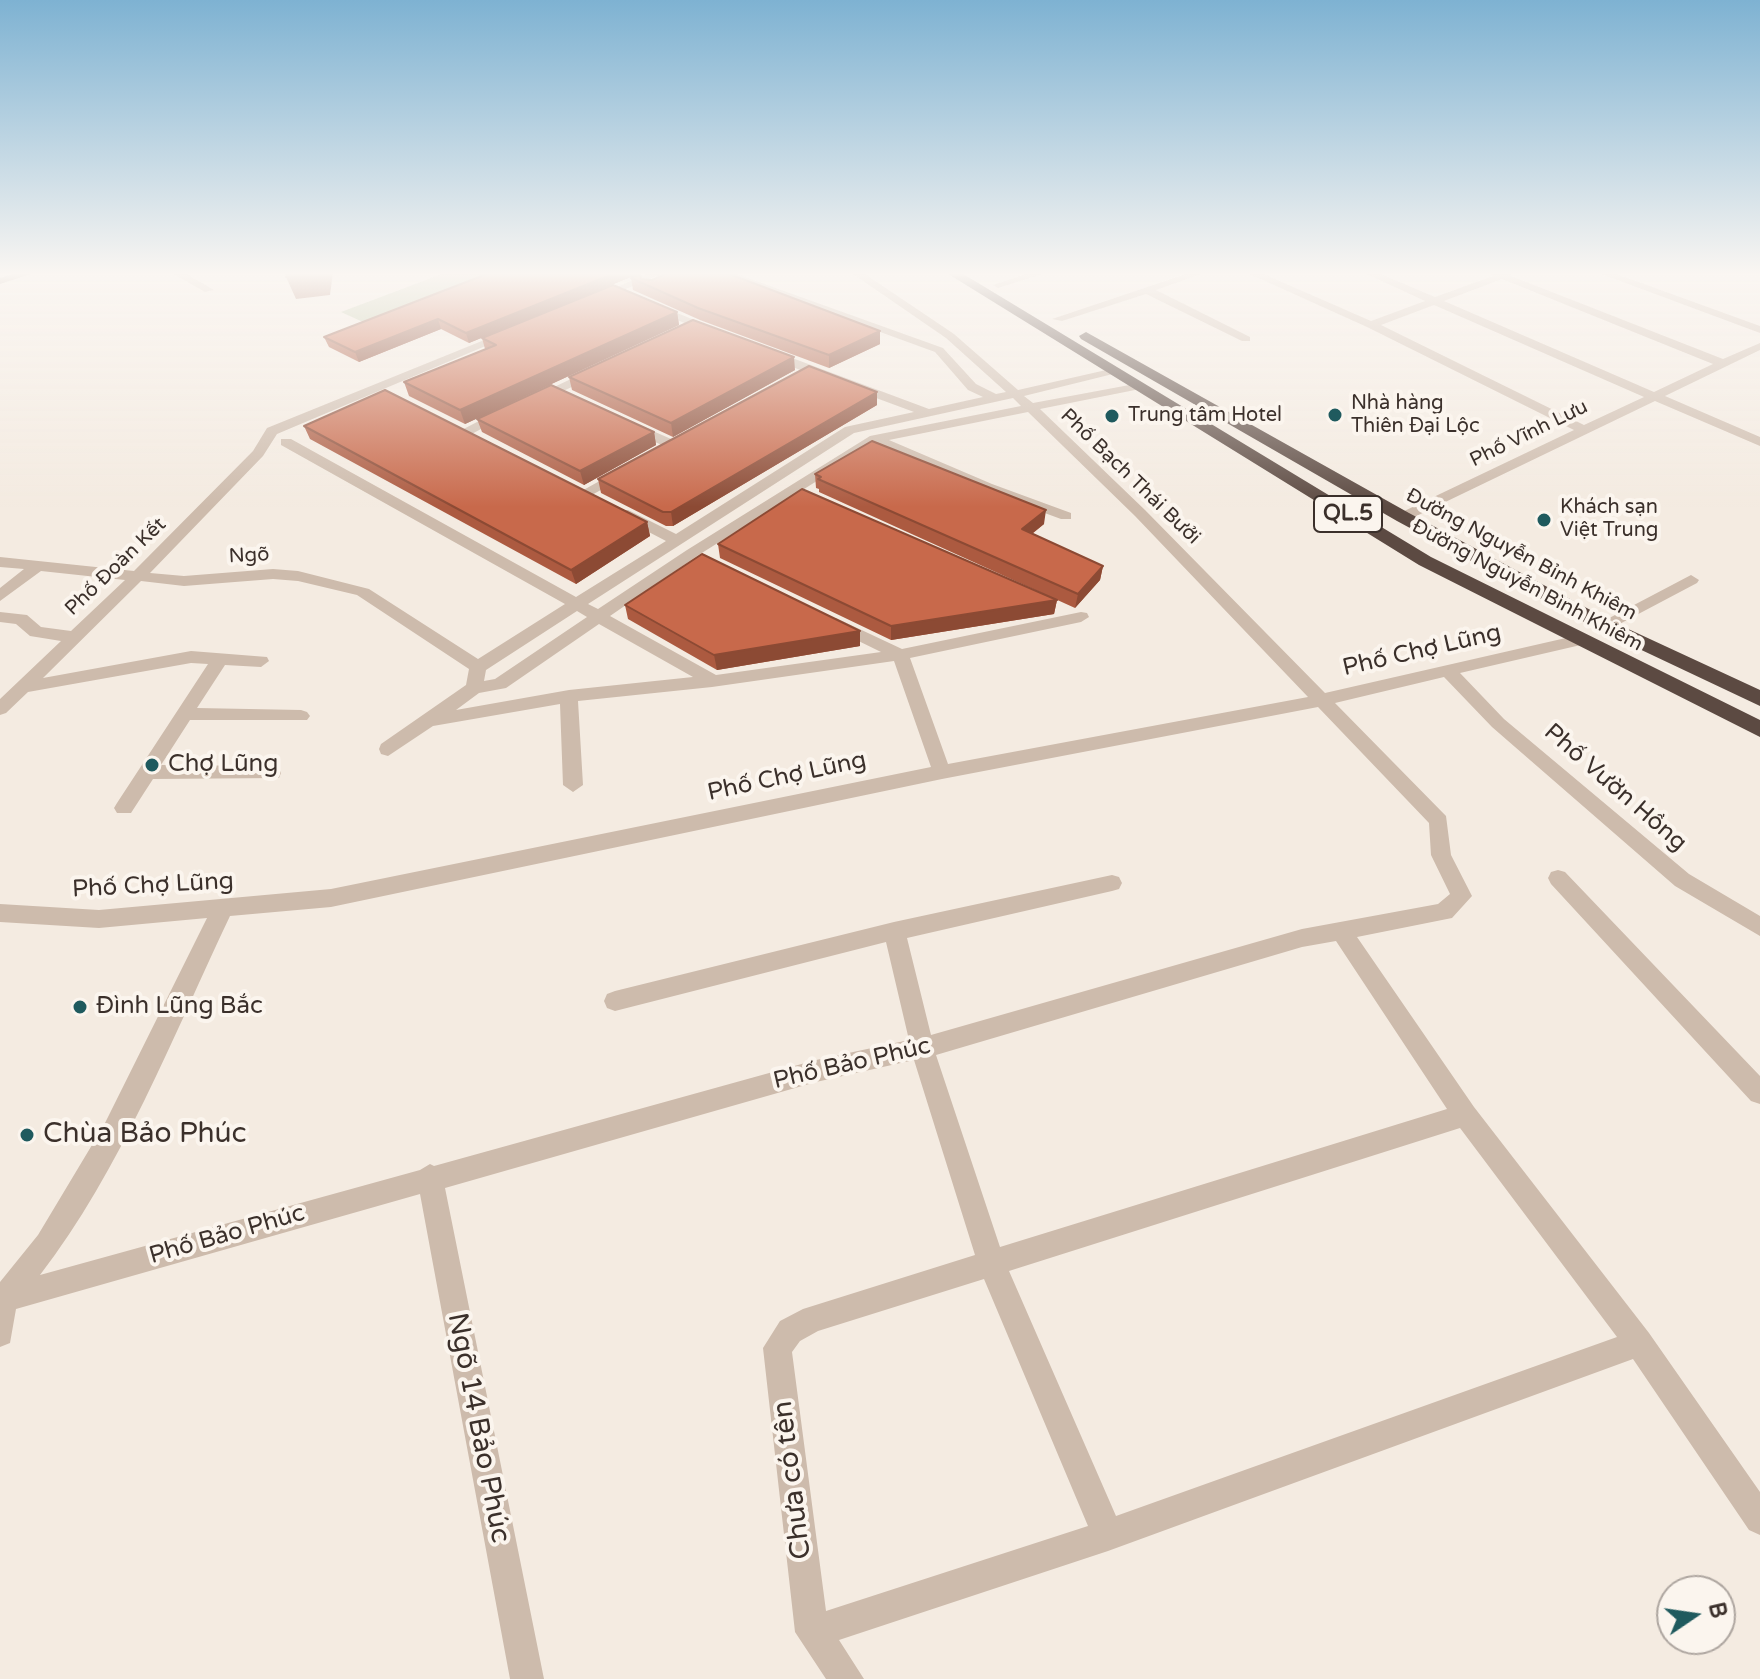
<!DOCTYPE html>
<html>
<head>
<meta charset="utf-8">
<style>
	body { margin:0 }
	#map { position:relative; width:1760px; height:1679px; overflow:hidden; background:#f4ebe1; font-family:"Varela Round",sans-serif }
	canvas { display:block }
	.north { position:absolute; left:1656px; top:1575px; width:80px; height:80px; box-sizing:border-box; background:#fbf5ee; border:2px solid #aea6a0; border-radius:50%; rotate:77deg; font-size:22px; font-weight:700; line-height:32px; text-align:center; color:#3b302b }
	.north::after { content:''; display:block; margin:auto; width:28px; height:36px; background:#1f5a5e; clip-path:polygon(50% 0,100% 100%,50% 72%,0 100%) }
</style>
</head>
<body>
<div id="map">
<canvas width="1760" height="1679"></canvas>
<div class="north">B</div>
</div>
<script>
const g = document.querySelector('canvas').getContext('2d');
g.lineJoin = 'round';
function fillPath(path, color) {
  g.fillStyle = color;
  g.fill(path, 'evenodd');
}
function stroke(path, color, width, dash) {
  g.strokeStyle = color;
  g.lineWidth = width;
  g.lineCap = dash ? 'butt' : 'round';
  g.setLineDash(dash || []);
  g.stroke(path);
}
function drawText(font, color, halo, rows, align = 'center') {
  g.font = font + ' "Varela Round",sans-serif';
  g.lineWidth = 8;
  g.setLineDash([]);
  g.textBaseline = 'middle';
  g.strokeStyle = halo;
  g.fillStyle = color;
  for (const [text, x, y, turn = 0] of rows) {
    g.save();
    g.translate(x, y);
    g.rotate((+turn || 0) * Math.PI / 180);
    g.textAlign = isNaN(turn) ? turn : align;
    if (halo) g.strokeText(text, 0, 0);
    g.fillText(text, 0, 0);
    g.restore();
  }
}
fillPath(new Path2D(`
	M 447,272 L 498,272 L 376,328 L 341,312 Z`), '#b8c4a0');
fillPath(new Path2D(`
	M 170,272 L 183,272 L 214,290 L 205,292 Z
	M 651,272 L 665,272 L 601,300 L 592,298 Z
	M 716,272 L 731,272 L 943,348 L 976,384 L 996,394 L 1006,392 L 946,338 L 850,272 L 862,272 L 954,334 L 1018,390 L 1115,368 L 1121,372 L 1024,396 L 1033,403 L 1140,383 L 1140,389 L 1040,409 L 1145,510 L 1325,693 L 1579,635 L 1585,636 L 1587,640 L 1585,644 L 1460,673 L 1504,719 L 1689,874 L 1760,916 L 1760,936 L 1675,886 L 1492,727 L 1444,677 L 1335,703 L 1446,816 L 1451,855 L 1472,896 L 1452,918 L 1357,937 L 1474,1107 L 1649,1333 L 1760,1492 L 1760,1535 L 1749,1530 L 1633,1359 L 1108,1551 L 839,1640 L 864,1679 L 826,1679 L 795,1632 L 763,1348 L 780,1321 L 803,1309 L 975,1255 L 914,1060 L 816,1082 L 445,1188 L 544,1679 L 510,1679 L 420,1194 L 16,1309 L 10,1343 L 0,1347 L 0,1282 L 38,1235 L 104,1125 L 207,918 L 99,928 L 0,922 L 0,904 L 99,910 L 331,889 L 931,767 L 894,661 L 712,687 L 578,701 L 583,785 L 573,792 L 563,785 L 560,704 L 433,726 L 388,756 L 381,754 L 379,749 L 381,744 L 466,685 L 469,669 L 357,595 L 298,581 L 273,579 L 184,586 L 141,581 L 43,678 L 191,651 L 267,657 L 269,661 L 261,667 L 225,665 L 197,708 L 301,710 L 307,712 L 310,716 L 307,720 L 190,720 L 161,765 L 272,766 L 279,768 L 281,773 L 279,778 L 153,779 L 131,813 L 117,813 L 114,808 L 117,803 L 208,664 L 191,663 L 28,692 L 6,713 L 0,715 L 0,699 L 61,641 L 30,636 L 16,624 L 0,622 L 0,612 L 27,615 L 41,627 L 71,631 L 125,580 L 41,571 L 0,601 L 0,588 L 24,569 L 0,567 L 0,557 L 134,571 L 253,451 L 267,428 L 504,332 L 514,334 L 277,434 L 263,456 L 150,573 L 184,576 L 273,569 L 298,571 L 369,589 L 478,659 L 565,604 L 281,445 L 281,439 L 291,439 L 576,597 L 666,541 L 618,516 L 618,510 L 628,510 L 676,534 L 845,427 L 914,412 L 768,358 L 768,352 L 776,352 L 929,409 L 983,397 L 968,390 L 935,352 ZM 1013,398 L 1021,406 L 870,436 L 687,550 L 598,609 L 588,604 L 854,433 ZM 1028,412 L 1135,516 L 1308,697 L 948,764 L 910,658 L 1081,622 L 1089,617 L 1087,613 L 1081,612 L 902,649 L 836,618 L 828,623 L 830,627 L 881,652 L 716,675 L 610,616 L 697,556 L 876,444 L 982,490 L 1061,519 L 1071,519 L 1071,513 L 992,484 L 889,440 ZM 577,611 L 587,617 L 495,679 L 484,681 L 486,670 ZM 599,624 L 693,677 L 569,690 L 456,710 L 479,693 L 506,688 ZM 1318,707 L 1429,823 L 1431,855 L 1450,894 L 1438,904 L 1302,929 L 931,1035 L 907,938 L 1112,891 L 1119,889 L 1122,883 L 1119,877 L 1112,875 L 894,922 L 615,991 L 607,994 L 604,1001 L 607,1008 L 615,1011 L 886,942 L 909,1040 L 816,1060 L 434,1166 L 430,1164 L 420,1170 L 40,1275 C 120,1172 174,1034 230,916 L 331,907 L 942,779 ZM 1336,941 L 1447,1109 L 1000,1247 L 936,1055 L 1302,947 ZM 1460,1128 L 1617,1337 L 1116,1516 L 1009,1271 ZM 984,1279 L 1088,1526 L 826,1611 L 792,1352 L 800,1341 L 818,1331 Z
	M 1032,272 L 1049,272 L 998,288 L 993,285 Z
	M 1192,272 L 1207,272 L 1156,290 L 1250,337 L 1250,341 L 1242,341 L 1146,294 L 1062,321 L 1052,319 Z
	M 1245,272 L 1259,272 L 1371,321 L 1425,301 L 1362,272 L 1376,272 L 1435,297 L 1493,276 L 1488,272 L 1511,272 L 1511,276 L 1723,359 L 1760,343 L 1760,350 L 1665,396 L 1760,437 L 1760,446 L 1655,401 L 1408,520 L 1398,520 L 1398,514 L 1574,430 L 1367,327 ZM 1502,279 L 1713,364 L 1654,392 L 1444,301 ZM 1434,305 L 1644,397 L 1584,425 L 1381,325 Z
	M 1596,272 L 1611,272 L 1760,326 L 1760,333 Z
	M 653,303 L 716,329 L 718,331 L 708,333 L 649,308 L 648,306 Z
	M 594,368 L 598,369 L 598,375 L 539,402 L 529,399 Z
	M 498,411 L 509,414 L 468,436 L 456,433 Z
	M 630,421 L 678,442 L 680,445 L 668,448 L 625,428 L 624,425 Z
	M 623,468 L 630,472 L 628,475 L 590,496 L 580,496 L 578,493 Z
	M 1691,575 L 1699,580 L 1697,583 L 1610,629 L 1598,629 L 1596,625 Z
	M 1558,870 L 1565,872 L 1760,1076 L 1760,1104 L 1751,1101 L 1551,884 L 1548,878 L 1551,872 Z`), '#cdbbac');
fillPath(new Path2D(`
	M 20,272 L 37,272 L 0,284 L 0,278 Z`), '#7d675c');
fillPath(new Path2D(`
	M 945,272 L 960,272 L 1431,557 L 1760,720 L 1760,737 L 1419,565 Z
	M 1086,332 L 1409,513 L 1611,621 L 1760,690 L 1760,706 L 1597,629 L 1397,521 L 1081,339 L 1079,336 Z`), '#5c4a42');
fillPath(new Path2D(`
	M 492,272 L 643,272 L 469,343 L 441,329 L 359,362 L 329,347 L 324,337 Z
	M 666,272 L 724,272 L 880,344 L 829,368 L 700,320 L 633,290 L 631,278 L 652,280 L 667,273 Z
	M 677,312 L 679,325 L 465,424 L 409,396 L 404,382 L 485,349 L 482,338 Z
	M 795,370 L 673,437 L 572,390 L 569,377 Z
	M 877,392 L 877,405 L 673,526 L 666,526 L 601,493 L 598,479 Z
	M 477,419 L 654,432 L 656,445 L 584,485 L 482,432 Z
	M 304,426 L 647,522 L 650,536 L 576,584 L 310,439 Z
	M 815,474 L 1044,524 L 1032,534 L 1103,566 L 1100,580 L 1075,608 L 819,492 L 819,489 L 816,488 Z
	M 718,544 L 1057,600 L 1054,614 L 891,640 L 720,558 Z
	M 625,605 L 860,631 L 860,646 L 717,670 L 628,619 Z`), '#ac5a40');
fillPath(new Path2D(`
	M 321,272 L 333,272 L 330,295 L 296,299 L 286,277 Z
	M 618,272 L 643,272 L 469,343 L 466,333 Z
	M 677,312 L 679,325 L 465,424 L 460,410 Z
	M 438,319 L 441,329 L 359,362 L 355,352 Z
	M 880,331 L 880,344 L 829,368 L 829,355 Z
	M 794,357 L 795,370 L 673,437 L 671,423 Z
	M 877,392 L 877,405 L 673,526 L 671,512 Z
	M 654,432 L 656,445 L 584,485 L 580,471 Z
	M 1046,510 L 1044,524 L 1020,543 L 1022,529 Z
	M 647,522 L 650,536 L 576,584 L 571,570 Z
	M 1103,566 L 1100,580 L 1075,608 L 1078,594 Z
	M 1057,600 L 1054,614 L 891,640 L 891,626 Z
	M 860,631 L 860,646 L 717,670 L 714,655 Z`), '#8c4a34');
const building = new Path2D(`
	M 287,272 L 321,272 L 321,273 L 286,277 Z
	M 492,272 L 618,272 L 466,333 L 438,319 L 355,352 L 324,337 Z
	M 669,272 L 724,272 L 880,331 L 829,355 L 698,308 L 631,278 L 640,274 L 641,279 L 652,280 Z
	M 613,285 L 677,312 L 460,410 L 404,382 L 496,345 L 482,338 Z
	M 693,320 L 794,357 L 671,423 L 569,377 Z
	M 809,366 L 877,392 L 671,512 L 663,512 L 598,479 Z
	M 551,385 L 654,432 L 580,471 L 477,419 Z
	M 385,390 L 647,522 L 571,570 L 304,426 Z
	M 872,441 L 1046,510 L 1022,529 L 1103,566 L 1078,594 L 818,479 L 821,477 L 815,474 Z
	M 802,489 L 1057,600 L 891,626 L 718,544 Z
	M 702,554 L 860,631 L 714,655 L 625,605 Z`);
fillPath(building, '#c8694b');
stroke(building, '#8c4a34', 2);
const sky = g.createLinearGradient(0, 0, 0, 507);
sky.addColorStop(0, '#7eb2d2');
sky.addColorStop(0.54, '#faf6f2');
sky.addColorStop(1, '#faf6f200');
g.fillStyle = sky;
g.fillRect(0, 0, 1760, 507);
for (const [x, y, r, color] of [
	[1335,415,8,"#1f5a5e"],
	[1112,416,8,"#1f5a5e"],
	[1544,520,8,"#1f5a5e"],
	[152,765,8,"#1f5a5e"],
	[80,1007,8,"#1f5a5e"],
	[27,1135,8,"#1f5a5e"]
]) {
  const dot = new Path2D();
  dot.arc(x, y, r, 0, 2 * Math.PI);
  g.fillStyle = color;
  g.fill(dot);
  stroke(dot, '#fbf5ee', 3);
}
drawText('20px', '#3b302b', '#fbf5ee', [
	["Nhà hàng",1351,404],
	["Thiên Đại Lộc",1351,427],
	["Trung tâm Hotel",1128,416],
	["Khách sạn",1560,508],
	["Việt Trung",1560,531]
], 'left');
drawText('20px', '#3b302b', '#fbf5ee', [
	["Phố Vĩnh Lưu",1529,434,-26],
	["Phố Bạch Thái Bưởi",1130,477,44],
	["Đường Nguyễn Bỉnh Khiêm",1521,555,28],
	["Ngõ",249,556,-3],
	["Phố Đoàn Kết",116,567,-44],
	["Đường Nguyễn Bình Khiêm",1527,586,28]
]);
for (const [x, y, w] of [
	[1348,514,68]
]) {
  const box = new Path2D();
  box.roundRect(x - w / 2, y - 18, w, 36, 6);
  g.fillStyle = '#fbf5ee';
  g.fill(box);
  stroke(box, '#3b302b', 2);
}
drawText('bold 22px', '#3b302b', null, [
	["QL.5",1348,514]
]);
drawText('24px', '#3b302b', '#fbf5ee', [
	["Phố Chợ Lũng",1422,651,-13],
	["Phố Chợ Lũng",787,777,-12],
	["Phố Vườn Hồng",1615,788,41],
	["Phố Chợ Lũng",153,886,-3],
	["Phố Bảo Phúc",852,1064,-13],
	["Phố Bảo Phúc",227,1235,-16]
]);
drawText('24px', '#3b302b', '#fbf5ee', [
	["Chợ Lũng",168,765],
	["Đình Lũng Bắc",96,1007]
], 'left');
drawText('28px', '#3b302b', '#fbf5ee', [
	["Chùa Bảo Phúc",43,1135]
], 'left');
drawText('28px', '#3b302b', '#fbf5ee', [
	["Ngõ 14 Bảo Phúc",478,1428,79],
	["Chưa có tên",793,1480,-97]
]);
</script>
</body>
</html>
